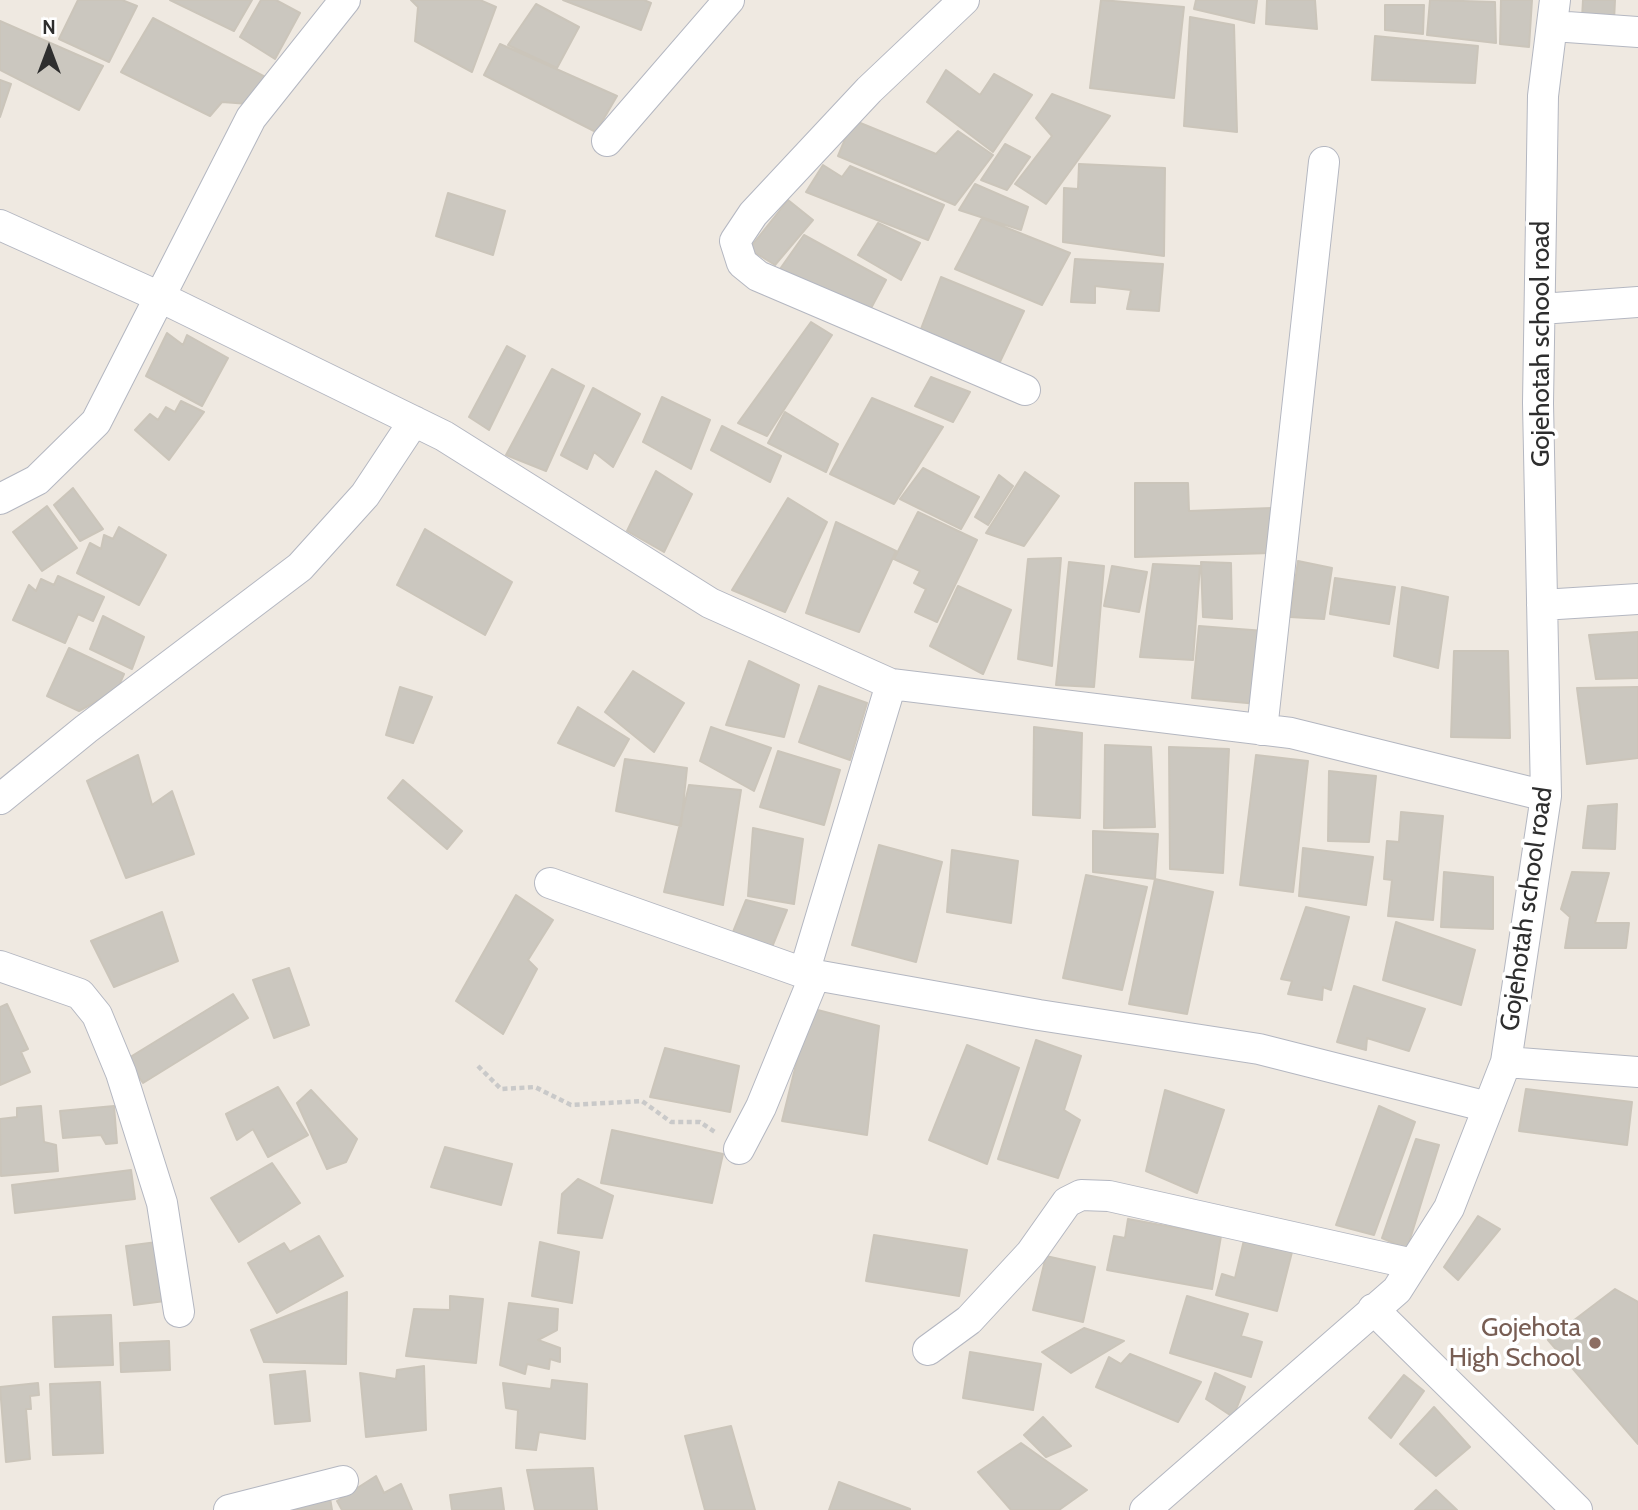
<!DOCTYPE html>
<html>
<head>
<meta charset="utf-8">
<style>
	body { margin:0 }
	#map { position:relative; width:1638px; height:1510px; overflow:hidden; background:#efe9e1; font-family:Cabin,sans-serif }
	canvas { display:block }
	.north { position:absolute; left:14px; top:14px; width:70px; height:70px; -webkit-text-stroke:5px #fff; paint-order:stroke; rotate:0deg; font-size:19px; font-weight:700; line-height:28px; text-align:center; color:#2e2e2e }
	.north::after { content:''; display:block; margin:auto; width:24px; height:32px; background:#2e2e2e; clip-path:polygon(50% 0,100% 100%,50% 72%,0 100%) }
</style>
</head>
<body>
<div id="map">
<canvas width="1638" height="1510"></canvas>
<div class="north">N</div>
</div>
<script>
const g = document.querySelector('canvas').getContext('2d');
g.lineJoin = 'round';
function fillPath(path, color) {
  g.fillStyle = color;
  g.fill(path, 'evenodd');
}
function stroke(path, color, width, dash) {
  g.strokeStyle = color;
  g.lineWidth = width;
  g.lineCap = dash ? 'butt' : 'round';
  g.setLineDash(dash || []);
  g.stroke(path);
}
function drawText(font, color, halo, rows, align = 'center') {
  g.font = font + ' Cabin,sans-serif';
  g.lineWidth = 7;
  g.setLineDash([]);
  g.textBaseline = 'middle';
  g.strokeStyle = halo;
  g.fillStyle = color;
  for (const [text, x, y, turn = 0] of rows) {
    g.save();
    g.translate(x, y);
    g.rotate((+turn || 0) * Math.PI / 180);
    g.textAlign = isNaN(turn) ? turn : align;
    if (halo) g.strokeText(text, 0, 0);
    g.fillText(text, 0, 0);
    g.restore();
  }
}
const building = new Path2D(`
	M 78,0 L 122,0 L 137,6 L 109,62 L 59,39 Z
	M 170,0 L 252,0 L 234,31 Z
	M 261,0 L 276,0 L 300,13 L 275,59 L 240,37 Z
	M 411,0 L 480,0 L 496,7 L 472,72 L 415,41 L 418,7 Z
	M 563,0 L 644,0 L 651,3 L 641,30 Z
	M 1101,0 L 1184,7 L 1174,98 L 1090,88 Z
	M 1196,0 L 1257,0 L 1254,23 L 1194,9 Z
	M 1267,0 L 1315,0 L 1317,29 L 1266,24 Z
	M 1430,0 L 1495,2 L 1496,43 L 1427,35 Z
	M 1501,0 L 1532,0 L 1529,47 L 1500,44 Z
	M 1583,0 L 1615,0 L 1614,21 L 1582,18 Z
	M 536,4 L 579,27 L 557,68 L 508,45 Z
	M 1385,5 L 1424,5 L 1423,34 L 1385,30 Z
	M 1190,17 L 1234,25 L 1237,132 L 1184,126 Z
	M 153,18 L 269,79 L 249,104 L 222,102 L 210,116 L 121,72 Z
	M 0,21 L 103,66 L 79,110 L 0,70 Z
	M 1375,36 L 1478,46 L 1475,83 L 1372,80 Z
	M 500,44 L 617,96 L 596,132 L 484,75 Z
	M 946,70 L 980,95 L 994,74 L 1032,95 L 993,152 L 927,102 Z
	M 0,80 L 11,84 L 0,117 Z
	M 1052,94 L 1110,116 L 1046,204 L 1015,184 L 1052,136 L 1036,118 Z
	M 853,120 L 936,154 L 958,131 L 993,155 L 955,205 L 838,156 Z
	M 1005,144 L 1030,157 L 1007,190 L 981,180 Z
	M 1079,164 L 1165,168 L 1164,256 L 1063,242 L 1064,188 L 1078,189 Z
	M 823,165 L 842,177 L 850,166 L 944,205 L 928,240 L 806,192 Z
	M 975,184 L 1028,207 L 1021,230 L 959,210 Z
	M 448,193 L 505,211 L 493,255 L 436,236 Z
	M 788,200 L 813,220 L 775,265 L 749,249 Z
	M 982,218 L 1070,253 L 1042,305 L 955,269 Z
	M 878,223 L 920,243 L 901,280 L 858,255 Z
	M 804,235 L 886,280 L 869,312 L 780,269 Z
	M 1075,259 L 1163,264 L 1159,311 L 1127,309 L 1131,290 L 1095,286 L 1095,303 L 1071,302 Z
	M 941,277 L 1024,311 L 998,366 L 919,334 Z
	M 811,322 L 832,335 L 767,436 L 738,423 Z
	M 167,333 L 183,345 L 187,335 L 228,358 L 202,406 L 146,376 Z
	M 507,346 L 525,356 L 489,430 L 469,417 Z
	M 552,369 L 584,386 L 546,471 L 506,455 Z
	M 931,377 L 970,392 L 953,422 L 915,406 Z
	M 593,388 L 640,414 L 613,467 L 594,452 L 587,469 L 561,455 Z
	M 662,397 L 710,420 L 691,469 L 643,442 Z
	M 872,398 L 943,427 L 894,504 L 830,474 Z
	M 181,401 L 204,412 L 169,460 L 135,430 L 150,414 L 158,420 L 166,407 L 175,412 Z
	M 785,412 L 838,444 L 826,472 L 768,443 Z
	M 722,426 L 781,456 L 770,482 L 711,450 Z
	M 923,468 L 979,497 L 961,529 L 900,499 Z
	M 656,471 L 692,494 L 664,552 L 627,531 Z
	M 1025,472 L 1059,496 L 1024,546 L 986,533 Z
	M 999,475 L 1013,486 L 988,525 L 975,517 Z
	M 1135,483 L 1188,483 L 1189,511 L 1272,508 L 1271,553 L 1135,557 Z
	M 73,488 L 103,529 L 80,541 L 54,505 Z
	M 788,498 L 827,522 L 785,612 L 732,590 Z
	M 47,506 L 77,548 L 42,571 L 13,532 Z
	M 918,512 L 977,540 L 937,622 L 915,612 L 926,589 L 914,583 L 920,571 L 894,559 Z
	M 836,522 L 896,551 L 859,632 L 806,613 Z
	M 119,527 L 166,555 L 139,605 L 77,573 L 90,543 L 101,549 L 104,535 L 113,539 Z
	M 425,529 L 512,582 L 485,635 L 397,585 Z
	M 1061,558 L 1052,666 L 1018,659 L 1028,559 Z
	M 1298,561 L 1332,568 L 1324,619 L 1290,617 Z
	M 1069,562 L 1104,566 L 1094,687 L 1056,685 Z
	M 1201,562 L 1231,563 L 1232,619 L 1203,617 Z
	M 1153,564 L 1200,566 L 1193,660 L 1140,657 Z
	M 1112,566 L 1147,572 L 1139,612 L 1104,606 Z
	M 58,576 L 104,597 L 93,621 L 78,614 L 65,643 L 13,620 L 29,585 L 36,591 L 41,579 L 54,585 Z
	M 1335,578 L 1395,587 L 1389,624 L 1330,614 Z
	M 958,586 L 1011,610 L 983,674 L 930,646 Z
	M 1402,587 L 1448,597 L 1438,668 L 1394,656 Z
	M 103,616 L 144,637 L 132,669 L 90,649 Z
	M 1199,626 L 1265,631 L 1258,704 L 1192,698 Z
	M 1638,632 L 1638,678 L 1596,679 L 1589,635 Z
	M 69,648 L 124,674 L 117,690 L 79,711 L 47,696 Z
	M 1454,651 L 1508,651 L 1510,738 L 1451,737 Z
	M 749,661 L 799,685 L 784,737 L 726,725 Z
	M 633,671 L 684,703 L 654,752 L 605,712 Z
	M 819,686 L 867,703 L 850,760 L 799,742 Z
	M 400,687 L 432,697 L 413,743 L 386,735 Z
	M 1638,687 L 1638,758 L 1587,764 L 1577,688 Z
	M 578,707 L 629,739 L 614,766 L 558,743 Z
	M 711,727 L 771,748 L 754,791 L 700,761 Z
	M 1034,727 L 1082,733 L 1080,818 L 1033,815 Z
	M 1105,745 L 1151,747 L 1155,827 L 1104,828 Z
	M 1169,747 L 1229,749 L 1223,873 L 1170,869 Z
	M 778,751 L 840,770 L 824,825 L 760,807 Z
	M 138,755 L 152,805 L 172,791 L 194,854 L 126,878 L 87,781 Z
	M 1256,755 L 1308,761 L 1293,892 L 1240,885 Z
	M 625,759 L 687,768 L 681,826 L 616,811 Z
	M 1329,771 L 1376,776 L 1369,842 L 1328,841 Z
	M 403,780 L 462,831 L 447,849 L 388,798 Z
	M 689,785 L 741,790 L 723,905 L 664,892 Z
	M 1617,804 L 1615,849 L 1583,848 L 1588,806 Z
	M 1401,812 L 1443,816 L 1433,920 L 1388,916 L 1392,880 L 1384,879 L 1387,841 L 1399,842 Z
	M 753,828 L 803,839 L 794,904 L 748,896 Z
	M 1093,831 L 1158,834 L 1155,879 L 1093,872 Z
	M 879,845 L 942,862 L 916,962 L 852,945 Z
	M 1303,848 L 1373,857 L 1366,905 L 1299,896 Z
	M 952,850 L 1018,861 L 1011,923 L 947,912 Z
	M 1444,872 L 1493,877 L 1493,929 L 1441,927 Z
	M 1572,872 L 1609,873 L 1595,923 L 1629,923 L 1626,948 L 1565,948 L 1570,917 L 1561,909 Z
	M 1086,875 L 1147,887 L 1122,990 L 1063,978 Z
	M 1155,879 L 1213,892 L 1187,1014 L 1129,1004 Z
	M 516,895 L 553,920 L 528,960 L 537,969 L 503,1034 L 456,1001 Z
	M 746,900 L 787,910 L 770,952 L 731,937 Z
	M 1306,907 L 1349,917 L 1331,990 L 1323,987 L 1322,1000 L 1288,994 L 1292,981 L 1281,979 Z
	M 162,912 L 178,961 L 114,987 L 91,941 Z
	M 1396,922 L 1475,950 L 1461,1005 L 1383,980 Z
	M 289,968 L 309,1025 L 274,1038 L 253,980 Z
	M 1354,986 L 1425,1009 L 1409,1051 L 1367,1038 L 1366,1050 L 1337,1042 Z
	M 233,994 L 248,1018 L 143,1083 L 127,1059 Z
	M 7,1004 L 28,1049 L 21,1052 L 30,1072 L 0,1085 L 0,1007 Z
	M 810,1008 L 879,1026 L 867,1135 L 782,1121 Z
	M 1036,1040 L 1081,1056 L 1064,1110 L 1080,1120 L 1058,1178 L 998,1159 Z
	M 967,1045 L 1019,1068 L 987,1164 L 929,1140 Z
	M 665,1048 L 739,1066 L 730,1112 L 650,1097 Z
	M 278,1087 L 308,1135 L 268,1157 L 253,1129 L 237,1140 L 226,1114 Z
	M 1526,1089 L 1632,1102 L 1627,1145 L 1519,1131 Z
	M 311,1090 L 357,1139 L 346,1162 L 327,1169 L 297,1103 Z
	M 1165,1090 L 1224,1110 L 1197,1193 L 1146,1171 Z
	M 41,1106 L 44,1142 L 56,1145 L 58,1171 L 1,1176 L 0,1119 L 17,1117 L 17,1108 Z
	M 114,1106 L 117,1143 L 106,1144 L 101,1135 L 63,1138 L 60,1111 Z
	M 1379,1106 L 1415,1122 L 1374,1235 L 1336,1225 Z
	M 612,1130 L 723,1154 L 712,1203 L 601,1183 Z
	M 1416,1139 L 1439,1145 L 1407,1249 L 1382,1238 Z
	M 445,1147 L 512,1164 L 501,1205 L 431,1187 Z
	M 272,1163 L 300,1203 L 239,1242 L 211,1198 Z
	M 131,1170 L 135,1199 L 15,1213 L 12,1185 Z
	M 578,1179 L 613,1196 L 602,1238 L 558,1233 L 562,1194 Z
	M 1478,1216 L 1500,1229 L 1458,1280 L 1444,1267 Z
	M 1128,1219 L 1221,1236 L 1212,1289 L 1107,1270 L 1114,1236 L 1125,1238 Z
	M 874,1235 L 967,1250 L 959,1296 L 866,1281 Z
	M 319,1236 L 343,1276 L 277,1313 L 248,1263 L 284,1243 L 290,1252 Z
	M 1244,1240 L 1292,1252 L 1277,1311 L 1216,1295 L 1222,1274 L 1235,1278 Z
	M 157,1242 L 165,1301 L 134,1305 L 126,1246 Z
	M 540,1242 L 579,1252 L 572,1303 L 532,1296 Z
	M 1046,1256 L 1095,1267 L 1083,1322 L 1033,1310 Z
	M 1615,1289 L 1638,1302 L 1638,1444 L 1548,1340 Z
	M 347,1292 L 346,1364 L 264,1362 L 251,1330 Z
	M 450,1296 L 483,1299 L 476,1363 L 406,1356 L 414,1309 L 450,1310 Z
	M 1187,1296 L 1248,1314 L 1241,1336 L 1262,1342 L 1251,1377 L 1170,1353 Z
	M 509,1303 L 558,1309 L 557,1330 L 538,1340 L 560,1348 L 560,1362 L 550,1359 L 549,1369 L 527,1364 L 525,1374 L 500,1365 Z
	M 111,1315 L 113,1365 L 55,1367 L 53,1317 Z
	M 1084,1328 L 1124,1341 L 1071,1373 L 1042,1352 Z
	M 169,1341 L 170,1370 L 121,1372 L 120,1343 Z
	M 970,1352 L 1041,1364 L 1033,1410 L 963,1398 Z
	M 1130,1354 L 1201,1382 L 1178,1422 L 1096,1387 L 1109,1357 L 1121,1364 Z
	M 424,1366 L 426,1430 L 366,1437 L 360,1373 L 396,1379 L 397,1370 Z
	M 305,1371 L 310,1421 L 275,1424 L 270,1375 Z
	M 1215,1373 L 1245,1387 L 1233,1417 L 1206,1399 Z
	M 1404,1375 L 1424,1391 L 1391,1438 L 1369,1418 Z
	M 552,1380 L 587,1384 L 585,1439 L 539,1432 L 536,1450 L 516,1448 L 518,1410 L 506,1408 L 503,1383 L 551,1389 Z
	M 100,1382 L 103,1453 L 53,1455 L 50,1384 Z
	M 38,1383 L 39,1395 L 30,1396 L 31,1409 L 26,1409 L 30,1459 L 6,1462 L 0,1387 Z
	M 1434,1407 L 1470,1447 L 1436,1476 L 1400,1444 Z
	M 1043,1417 L 1071,1446 L 1046,1457 L 1024,1435 Z
	M 731,1426 L 755,1510 L 705,1510 L 685,1436 Z
	M 1021,1443 L 1087,1490 L 1059,1510 L 1011,1510 L 978,1472 Z
	M 593,1468 L 597,1510 L 535,1510 L 527,1470 Z
	M 376,1476 L 384,1493 L 401,1484 L 412,1510 L 342,1510 L 337,1501 Z
	M 839,1482 L 910,1509 L 910,1510 L 829,1510 Z
	M 501,1488 L 504,1510 L 452,1510 L 450,1495 Z
	M 1436,1490 L 1457,1510 L 1415,1510 Z
	M 329,1492 L 332,1510 L 278,1510 Z`);
fillPath(building, '#cbc7bf');
stroke(building, '#cbc5ba', 2);
const minor = new Path2D(`
	M 964,0 L 869,90 L 753,214 L 735,241 L 742,263 L 758,276 L 1025,390
	M 1553,26 L 1638,32
	M 607,141 L 729,0
	M 0,225 L 160,297 L 444,436 L 710,603 L 891,684 L 1291,733 L 1546,796
	M 1541,309 L 1638,302
	M 0,499 L 37,480 L 96,422 L 251,118 L 345,0
	M 1542,605 L 1638,599
	M 1262,730 L 1324,162
	M 0,799 L 86,729 L 300,567 L 365,495 L 414,421
	M 550,883 L 804,973 L 1039,1015 L 1259,1049 L 1488,1107
	M 0,966 L 80,994 L 97,1015 L 121,1073 L 162,1203 L 179,1312
	M 804,973 L 891,684
	M 1506,1062 L 1638,1072
	M 739,1149 L 761,1107 L 815,975
	M 1373,1309 L 1577,1510
	M 928,1350 L 969,1320 L 1031,1253 L 1067,1202 L 1081,1195 L 1109,1196 L 1413,1264
	M 229,1510 L 343,1481
	M 1145,1510 L 1397,1290 L 1449,1208 L 1506,1062 L 1546,796 L 1538,403 L 1543,96 L 1555,0`);
stroke(minor, '#b4b7c1', 32);
stroke(new Path2D(`
	M 478,1066 L 501,1089 L 535,1087 L 571,1105 L 642,1101 L 671,1122 L 700,1122 L 715,1132`), '#c9c9c9', 4.5, [5, 3.5]);
stroke(minor, '#fff', 30);
for (const [x, y, r, color] of [
	[1595,1343,7,"#8d6e63"]
]) {
  const dot = new Path2D();
  dot.arc(x, y, r, 0, 2 * Math.PI);
  g.fillStyle = color;
  g.fill(dot);
  stroke(dot, '#fff', 2.5);
}
drawText('26px', '#2e2e2e', '#fff', [
	["Gojehotah school road",1541,344,-90],
	["Gojehotah school road",1527,909,-82]
]);
drawText('26px', '#785e54', '#fff', [
	["Gojehota",1581,1328],
	["High School",1581,1358]
], 'right');
</script>
</body>
</html>
